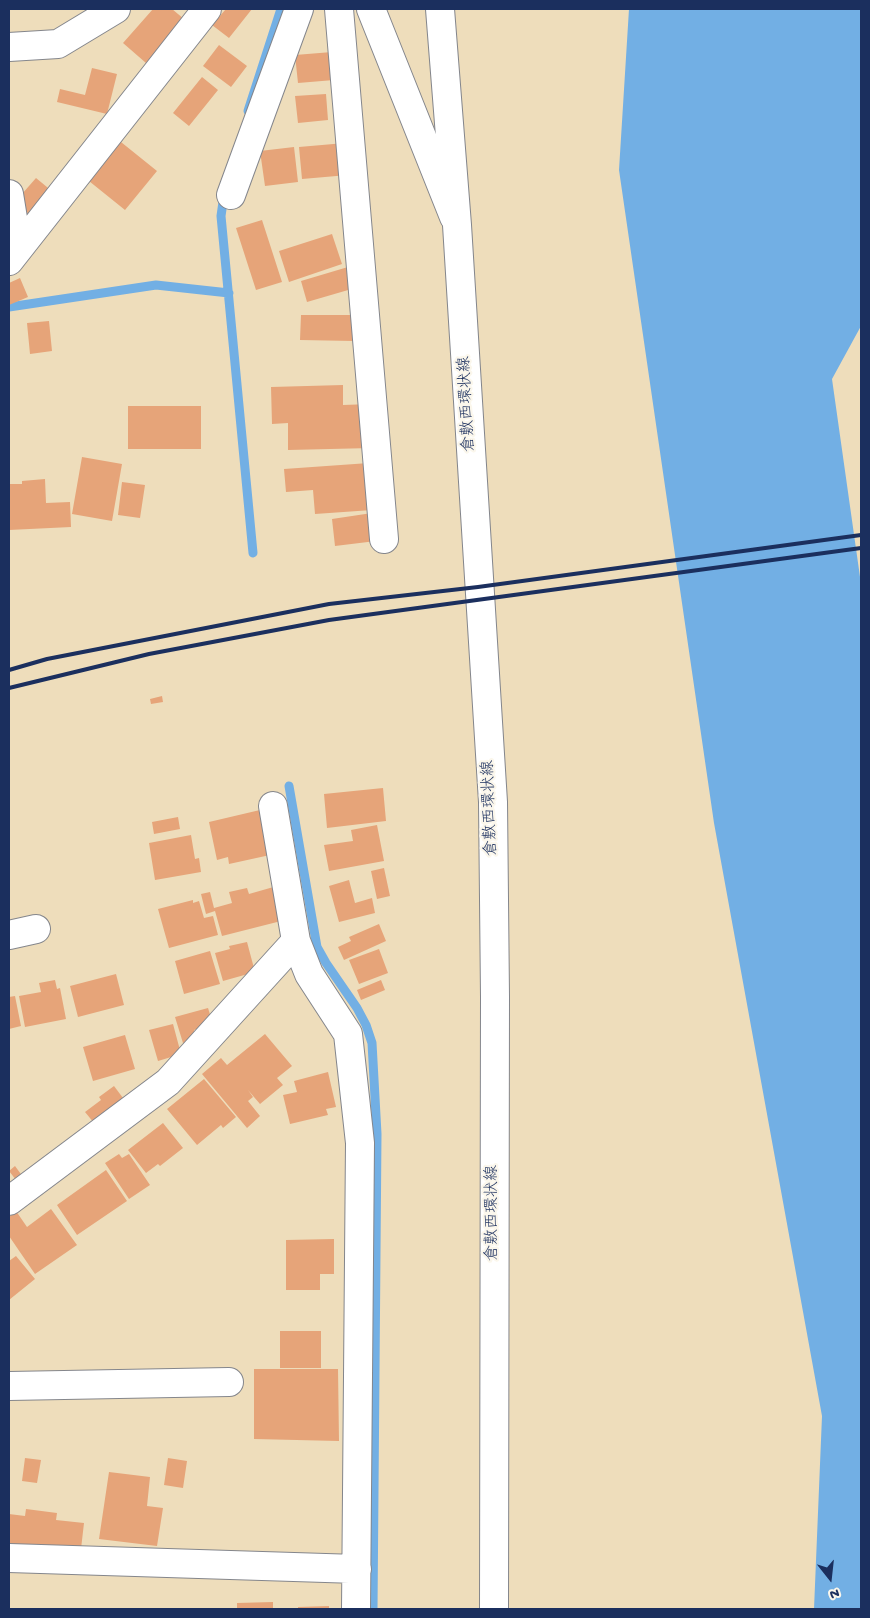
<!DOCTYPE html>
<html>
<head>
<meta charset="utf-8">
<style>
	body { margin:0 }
	#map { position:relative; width:870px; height:1618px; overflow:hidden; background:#edb; font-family:"Gochi Hand",sans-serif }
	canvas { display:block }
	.frame { position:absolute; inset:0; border:10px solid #1b2f5e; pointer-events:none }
	.north { position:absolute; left:805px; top:1553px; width:50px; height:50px; -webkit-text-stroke:4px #fbf7ec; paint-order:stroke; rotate:164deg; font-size:14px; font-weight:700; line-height:20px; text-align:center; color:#1b2f5e }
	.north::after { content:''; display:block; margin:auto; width:18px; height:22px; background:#1b2f5e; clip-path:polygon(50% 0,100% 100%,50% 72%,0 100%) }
</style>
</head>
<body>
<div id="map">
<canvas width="870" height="1618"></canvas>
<div class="frame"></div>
<div class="north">N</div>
</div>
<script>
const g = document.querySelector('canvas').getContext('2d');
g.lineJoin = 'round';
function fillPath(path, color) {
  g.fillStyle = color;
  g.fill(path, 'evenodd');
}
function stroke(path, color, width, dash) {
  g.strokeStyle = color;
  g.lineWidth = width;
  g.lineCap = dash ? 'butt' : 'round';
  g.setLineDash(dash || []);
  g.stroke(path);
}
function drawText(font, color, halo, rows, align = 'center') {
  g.font = font + ' "Gochi Hand","Klee One",sans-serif';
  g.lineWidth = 4.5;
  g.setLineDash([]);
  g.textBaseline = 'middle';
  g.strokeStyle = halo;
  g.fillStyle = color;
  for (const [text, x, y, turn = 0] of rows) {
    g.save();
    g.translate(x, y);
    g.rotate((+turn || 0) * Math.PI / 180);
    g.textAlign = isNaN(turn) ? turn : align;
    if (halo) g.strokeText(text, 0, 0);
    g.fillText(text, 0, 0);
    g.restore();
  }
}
fillPath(new Path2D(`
	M 629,9 L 861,9 L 861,326 L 832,379 L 861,584 L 861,1609 L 814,1609 L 822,1416 L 714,823 L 619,170 Z`), '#72afe4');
stroke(new Path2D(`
	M 248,111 L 281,9
	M 224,195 L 221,216 L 253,553
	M 9,307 L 156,285 L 229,293
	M 289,786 L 317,947 L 326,963 L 357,1008 L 366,1025 L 372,1043 L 377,1134 L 373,1609`), '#72afe4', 9);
fillPath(new Path2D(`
	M 153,9 L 172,9 L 184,19 L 146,63 L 123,43 Z
	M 226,9 L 252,9 L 229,38 L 212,25 Z
	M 219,45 L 247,66 L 231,87 L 203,66 Z
	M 332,52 L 334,80 L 298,83 L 295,55 Z
	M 92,68 L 117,74 L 107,114 L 57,102 L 60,89 L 85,95 Z
	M 202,77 L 218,90 L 189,126 L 173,113 Z
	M 326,94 L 328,120 L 298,123 L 295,96 Z
	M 116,138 L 157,171 L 125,210 L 84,177 Z
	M 345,143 L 348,175 L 302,179 L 299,147 Z
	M 294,147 L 298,182 L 265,186 L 260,151 Z
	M 36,178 L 53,192 L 31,216 L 15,202 Z
	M 262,220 L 282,282 L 256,290 L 236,228 Z
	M 332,234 L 342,264 L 289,282 L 279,251 Z
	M 348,267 L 355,288 L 307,302 L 301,281 Z
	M 20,278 L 28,297 L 9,305 L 9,283 Z
	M 301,315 L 355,315 L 354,341 L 300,340 Z
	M 49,321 L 52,351 L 30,354 L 27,323 Z
	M 343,385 L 343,405 L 371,404 L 372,448 L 288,450 L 288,423 L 272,424 L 271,387 Z
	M 128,406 L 201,406 L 201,449 L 128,449 Z
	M 82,457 L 122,464 L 112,521 L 72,514 Z
	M 369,463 L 372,510 L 315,514 L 313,490 L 286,492 L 284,469 Z
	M 45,479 L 46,503 L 70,502 L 71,527 L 9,530 L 9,484 L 22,484 L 22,481 Z
	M 122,482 L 145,485 L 140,518 L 118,515 Z
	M 372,513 L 376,541 L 335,546 L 332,519 Z
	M 162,696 L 163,702 L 151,704 L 150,699 Z
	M 383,788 L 386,821 L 327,828 L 324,794 Z
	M 260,810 L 270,855 L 229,864 L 228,857 L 217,860 L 209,822 Z
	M 178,817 L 180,829 L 154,834 L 152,822 Z
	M 377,825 L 384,861 L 329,871 L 324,845 L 353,841 L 351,830 Z
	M 191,835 L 195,859 L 199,858 L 201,872 L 155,880 L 149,843 Z
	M 384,868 L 390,896 L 377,899 L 371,871 Z
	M 349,880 L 355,903 L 372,898 L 375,913 L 339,922 L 329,886 Z
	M 277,886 L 285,920 L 222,936 L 215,911 L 206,914 L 201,894 L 210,892 L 214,908 L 232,903 L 229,892 L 247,888 L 249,894 Z
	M 193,900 L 193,903 L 199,901 L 204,918 L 213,916 L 218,935 L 169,948 L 158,909 Z
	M 379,924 L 386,941 L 344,960 L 338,947 L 351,941 L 349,937 Z
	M 247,942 L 255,972 L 223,981 L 215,953 L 230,949 L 229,946 Z
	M 379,949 L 388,973 L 359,984 L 349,960 Z
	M 210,951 L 220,984 L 184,994 L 175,961 Z
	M 116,974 L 124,1005 L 78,1017 L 70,986 Z
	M 55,980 L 57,989 L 60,988 L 66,1019 L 25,1027 L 19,996 L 41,992 L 39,983 Z
	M 381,980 L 385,990 L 361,1000 L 357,990 Z
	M 15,996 L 21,1026 L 9,1029 L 9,997 Z
	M 208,1008 L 213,1024 L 194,1030 L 197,1039 L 183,1043 L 175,1017 Z
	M 173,1024 L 181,1054 L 158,1061 L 149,1030 Z
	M 265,1034 L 292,1066 L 277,1078 L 283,1085 L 260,1104 L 248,1090 L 253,1097 L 248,1101 L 260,1116 L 247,1128 L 202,1074 L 221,1058 L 227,1065 Z
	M 125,1035 L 135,1069 L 93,1081 L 83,1047 Z
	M 328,1072 L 336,1107 L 326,1109 L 328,1115 L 290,1124 L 283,1095 L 297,1092 L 294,1081 Z
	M 204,1079 L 236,1117 L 223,1128 L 221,1125 L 197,1145 L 167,1109 Z
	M 114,1086 L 129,1106 L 99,1129 L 85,1112 L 101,1100 L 99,1097 Z
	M 163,1123 L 183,1148 L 160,1166 L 158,1164 L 146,1173 L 128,1150 Z
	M 119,1154 L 122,1158 L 129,1154 L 150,1185 L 129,1199 L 105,1163 Z
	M 15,1166 L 26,1181 L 20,1185 L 9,1171 Z
	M 106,1170 L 127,1201 L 77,1235 L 57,1205 Z
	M 51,1209 L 77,1245 L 35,1274 L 9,1236 L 9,1217 L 16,1211 L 27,1227 Z
	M 334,1239 L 334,1274 L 320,1274 L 320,1290 L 286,1290 L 286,1240 Z
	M 16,1256 L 35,1279 L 9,1300 L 9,1261 Z
	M 280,1331 L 321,1331 L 321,1368 L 280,1368 Z
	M 254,1369 L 338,1369 L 339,1441 L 254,1439 Z
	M 25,1458 L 41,1460 L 37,1483 L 22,1481 Z
	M 168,1458 L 187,1461 L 183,1488 L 164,1485 Z
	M 109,1472 L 150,1477 L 147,1506 L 163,1508 L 157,1546 L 99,1539 Z
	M 26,1509 L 57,1513 L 56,1520 L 84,1523 L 81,1549 L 52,1545 L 52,1551 L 9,1545 L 9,1514 L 25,1516 Z
	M 273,1602 L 273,1609 L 237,1609 L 237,1603 Z
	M 329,1606 L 329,1609 L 298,1609 L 298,1607 Z`), '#e6a479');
const minor = new Path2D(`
	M 339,9 L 384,539
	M 371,9 L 454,217
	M 9,47 L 58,44 L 116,9
	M 9,194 L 18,249
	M 231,195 L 299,9
	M 9,261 L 207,9
	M 273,806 L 296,941 L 309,974 L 348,1034 L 360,1143 L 356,1609
	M 9,935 L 36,929
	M 9,1201 L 168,1082 L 296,941
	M 9,1386 L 229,1382
	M 9,1558 L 357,1569`);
const major = new Path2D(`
	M 440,9 L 457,225 L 493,802 L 495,997 L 494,1609`);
stroke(minor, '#84868c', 30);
stroke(major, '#84868c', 30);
stroke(minor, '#fff', 28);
stroke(major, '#fff', 28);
stroke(new Path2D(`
	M 9,670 L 47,659 L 329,604 L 478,587 L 861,535
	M 9,688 L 149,654 L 329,620 L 861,548`), '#1b2f5e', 4);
drawText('16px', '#1b2f5e', '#fbf7ec', [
	["倉敷西環状線",468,404,-93],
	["倉敷西環状線",491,808,-92],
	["倉敷西環状線",494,1213,-90]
]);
</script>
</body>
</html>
